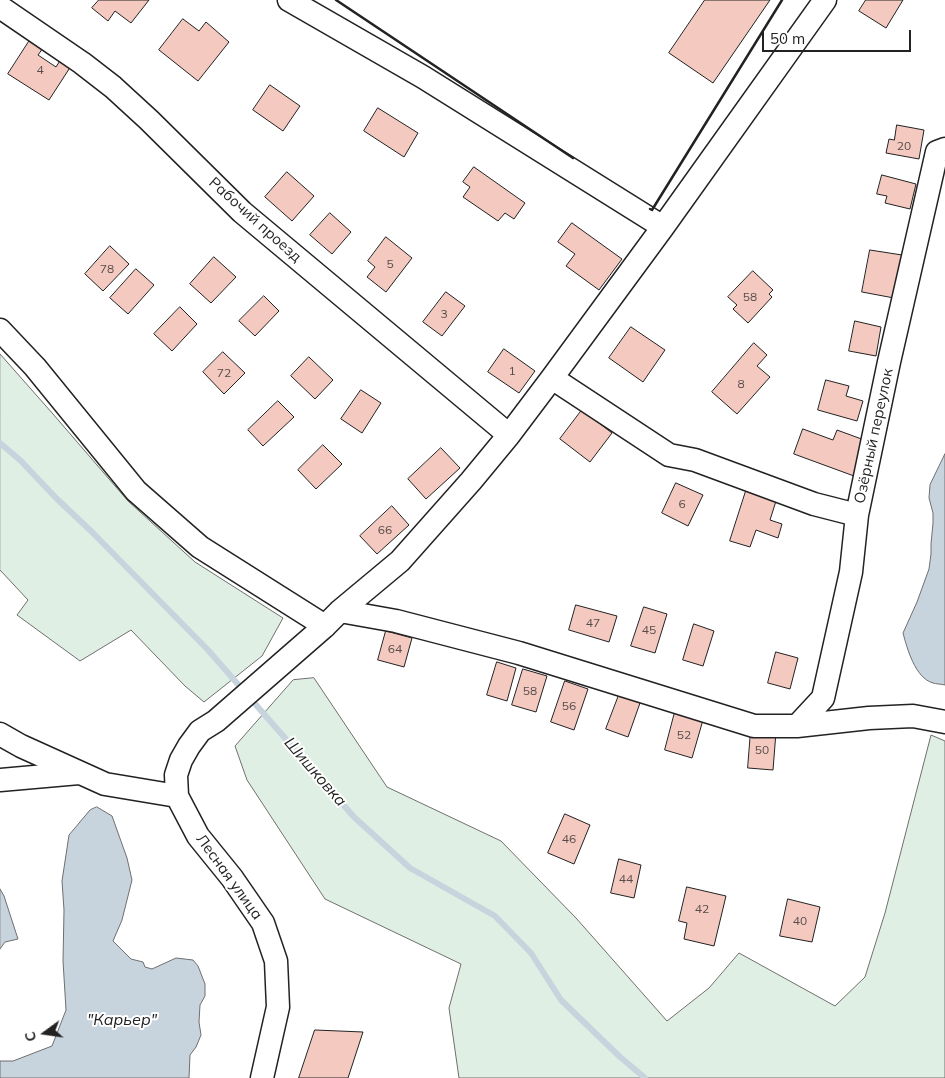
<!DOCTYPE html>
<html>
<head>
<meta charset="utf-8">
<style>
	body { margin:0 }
	#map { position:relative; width:945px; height:1078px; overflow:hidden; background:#fff; font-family:Mulish,sans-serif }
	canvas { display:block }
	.north { position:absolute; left:20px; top:1008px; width:50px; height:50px; -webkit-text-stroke:4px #fff; paint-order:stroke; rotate:256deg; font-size:14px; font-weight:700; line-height:20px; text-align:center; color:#222 }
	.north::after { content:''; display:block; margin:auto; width:18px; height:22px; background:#222; clip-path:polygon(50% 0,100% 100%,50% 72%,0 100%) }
	.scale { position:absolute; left:762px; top:30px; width:149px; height:22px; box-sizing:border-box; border:2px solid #222; border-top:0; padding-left:6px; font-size:15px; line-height:18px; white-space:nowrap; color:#222; -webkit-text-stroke:4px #fff; paint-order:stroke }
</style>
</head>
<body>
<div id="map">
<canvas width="945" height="1078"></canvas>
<div class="north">С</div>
<div class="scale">50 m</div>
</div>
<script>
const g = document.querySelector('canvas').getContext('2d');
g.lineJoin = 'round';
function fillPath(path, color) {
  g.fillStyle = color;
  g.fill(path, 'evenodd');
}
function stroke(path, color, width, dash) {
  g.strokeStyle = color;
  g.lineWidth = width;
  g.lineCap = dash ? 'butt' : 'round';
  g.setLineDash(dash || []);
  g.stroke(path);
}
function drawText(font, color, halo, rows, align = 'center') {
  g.font = font + ' Mulish,sans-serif';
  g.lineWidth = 4;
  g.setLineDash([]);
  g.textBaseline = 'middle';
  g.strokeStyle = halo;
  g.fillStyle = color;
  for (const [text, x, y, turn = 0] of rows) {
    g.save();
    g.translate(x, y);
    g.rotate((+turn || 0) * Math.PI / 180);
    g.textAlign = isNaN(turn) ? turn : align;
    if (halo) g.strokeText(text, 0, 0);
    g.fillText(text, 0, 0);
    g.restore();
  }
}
const green = new Path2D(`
	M 0,354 L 53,414 L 128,501 L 195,562 L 283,618 L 262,656 L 204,702 L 185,686 L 131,630 L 80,661 L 17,615 L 28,600 L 0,570 Z
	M 314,678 L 387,787 L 501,841 L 576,918 L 667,1021 L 709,988 L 739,953 L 835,1006 L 865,977 L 885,913 L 931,735 L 945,741 L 945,1078 L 459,1078 L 449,1008 L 461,964 L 325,899 L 247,780 L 235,746 L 293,680 Z`);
fillPath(green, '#e0efe3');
stroke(green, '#6f6f6f', 1);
const water = new Path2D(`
	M 945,454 L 945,685 C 941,684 936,684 933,683 C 915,678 907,648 903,633 L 917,602 L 929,569 L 931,554 L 931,544 L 933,523 L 933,513 L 929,498 L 930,485 Z
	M 97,807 L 112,816 L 127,858 L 132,880 L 122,920 L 113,941 L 131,959 L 143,962 L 145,967 L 152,969 L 176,958 L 193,960 L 198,966 L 205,984 L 205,996 L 200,1005 L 199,1022 L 201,1035 L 196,1047 L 190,1055 L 189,1078 L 0,1078 L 0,1061 L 13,1061 L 52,1046 L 66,1010 L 63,961 L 64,910 L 62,881 L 69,835 L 90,810 Z
	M 0,889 L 4,896 L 18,939 L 5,942 L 0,949 Z`);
fillPath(water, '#c7d3dd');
stroke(water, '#6f6f6f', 1);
stroke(new Path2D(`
	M 0,443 L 20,460 L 56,498 L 92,532 L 208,650 L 354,817 L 410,868 L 495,916 L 531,953 L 561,1000 L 619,1056 L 645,1078`), '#c7d3dd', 6);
const building = new Path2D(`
	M 99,0 L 149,0 L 131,23 L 115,11 L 108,21 L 92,8 Z
	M 705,0 L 770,0 L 713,83 L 669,53 Z
	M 866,0 L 903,0 L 886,28 L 859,11 Z
	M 183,19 L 199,31 L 206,22 L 229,42 L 198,81 L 159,50 Z
	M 30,40 L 43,48 L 38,55 L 56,67 L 61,59 L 71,66 L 49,100 L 8,74 Z
	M 270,85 L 300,106 L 283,131 L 253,110 Z
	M 378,108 L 418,133 L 404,157 L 364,131 Z
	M 897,125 L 924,130 L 919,159 L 886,153 L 889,139 L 894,140 Z
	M 474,167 L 525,203 L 514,219 L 505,213 L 498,221 L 463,197 L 470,187 L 463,182 Z
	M 287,172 L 314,196 L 292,221 L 265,197 Z
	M 882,175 L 916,184 L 910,209 L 885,203 L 887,196 L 877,194 Z
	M 330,213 L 351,232 L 332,254 L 310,235 Z
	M 572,223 L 622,259 L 599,290 L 566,266 L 575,254 L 558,242 Z
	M 386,237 L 412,258 L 386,292 L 367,277 L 375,267 L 368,261 Z
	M 110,246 L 129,264 L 103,291 L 85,274 Z
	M 870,250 L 902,255 L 894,298 L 862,292 Z
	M 214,257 L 236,277 L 211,303 L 190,284 Z
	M 136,269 L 154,285 L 128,314 L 110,298 Z
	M 753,271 L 773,290 L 769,294 L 772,297 L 748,323 L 733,309 L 737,305 L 728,297 Z
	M 446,292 L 465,306 L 442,336 L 423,322 Z
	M 264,296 L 279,311 L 255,336 L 239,321 Z
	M 180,307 L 197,324 L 172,351 L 154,334 Z
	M 855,321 L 881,327 L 876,356 L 849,351 Z
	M 631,327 L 665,350 L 643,382 L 609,358 Z
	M 754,343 L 767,355 L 757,366 L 770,377 L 737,414 L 712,392 Z
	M 504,349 L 535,371 L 519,393 L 488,372 Z
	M 223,352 L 245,373 L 224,394 L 203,372 Z
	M 309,357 L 333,380 L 315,399 L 291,376 Z
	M 826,380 L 849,386 L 846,396 L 863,401 L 857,421 L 818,410 Z
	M 361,390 L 381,403 L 362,433 L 341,419 Z
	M 278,401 L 294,417 L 263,446 L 248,430 Z
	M 582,410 L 612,433 L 590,462 L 560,439 Z
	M 803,429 L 833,440 L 837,430 L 867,441 L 854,476 L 794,454 Z
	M 323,445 L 342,464 L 316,489 L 298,470 Z
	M 441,448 L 460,468 L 426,499 L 408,479 Z
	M 676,483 L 703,495 L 688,526 L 662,513 Z
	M 746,491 L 776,501 L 770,520 L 782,524 L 778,538 L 756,530 L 750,547 L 730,541 Z
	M 392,506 L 409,525 L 377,554 L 360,536 Z
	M 576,605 L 617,616 L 609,642 L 569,630 Z
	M 644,607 L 667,614 L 655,653 L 631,646 Z
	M 694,624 L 714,631 L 703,666 L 683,660 Z
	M 386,631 L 412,638 L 404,667 L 378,660 Z
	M 776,652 L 798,658 L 790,689 L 768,683 Z
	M 497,662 L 516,668 L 507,701 L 487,695 Z
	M 523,669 L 547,676 L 536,712 L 512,705 Z
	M 565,681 L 588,689 L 574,730 L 551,722 Z
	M 619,695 L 640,703 L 628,737 L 606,729 Z
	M 675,712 L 703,720 L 692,758 L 665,750 Z
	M 751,730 L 776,732 L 773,770 L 748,768 Z
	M 565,814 L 590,825 L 574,864 L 548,853 Z
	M 619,859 L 641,865 L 634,898 L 611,893 Z
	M 687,887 L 726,896 L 714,946 L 684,939 L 687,923 L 679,921 Z
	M 788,899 L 820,907 L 812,942 L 780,936 Z
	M 315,1030 L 363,1032 L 348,1078 L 299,1078 Z`);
fillPath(building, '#f3c9c0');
stroke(building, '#222', 1);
const minor = new Path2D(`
	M 289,0 L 423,77 L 663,227
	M 0,7 L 82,63 L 113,87 L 149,120 L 242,212 L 509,435
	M 0,330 L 35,367 L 136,491 L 200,547 L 325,626
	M 552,378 L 669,455 L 695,460 L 814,504 L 857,515
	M 340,611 L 396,621 L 519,653 L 754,726 L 797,726 L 869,718 L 913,716 L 945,722
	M 797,726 L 823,698 L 851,572 L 857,515 L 889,362 L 937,152 L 945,149
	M 0,734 L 21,746 L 105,784 L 177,796
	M 0,780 L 79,773
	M 262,1078 L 278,1007 L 276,961 L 263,923 L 232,878 L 198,836 L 177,796 L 176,775 L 181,760 L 189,746 L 200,731 L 216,721 L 325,626 L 340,611 L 400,561 L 471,481 L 509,435 L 552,378 L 663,227 L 825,0`);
stroke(minor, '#222', 25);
stroke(minor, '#fff', 22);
stroke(new Path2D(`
	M 336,0 L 573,158
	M 650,209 L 652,210 L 782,0`), '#222', 2.5);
drawText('12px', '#564c4a', null, [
	["4",40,70],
	["20",904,146],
	["5",390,264],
	["78",107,269],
	["58",750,297],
	["3",444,314],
	["1",512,371],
	["72",224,373],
	["8",741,384],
	["6",682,504],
	["66",385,530],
	["47",593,623],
	["45",649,630],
	["64",395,649],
	["58",530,691],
	["56",569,706],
	["52",684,735],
	["50",762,750],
	["46",569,839],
	["44",626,879],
	["42",702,909],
	["40",800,921]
]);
drawText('15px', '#222', '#fff', [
	["Рабочий проезд",255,220,42],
	["Озёрный переулок",874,436,-78],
	["Лесная улица",229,877,54]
]);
drawText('italic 16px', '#222', '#fff', [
	["Шишковка",315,772,49],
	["\"Карьер\"",122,1020]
]);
</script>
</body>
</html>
